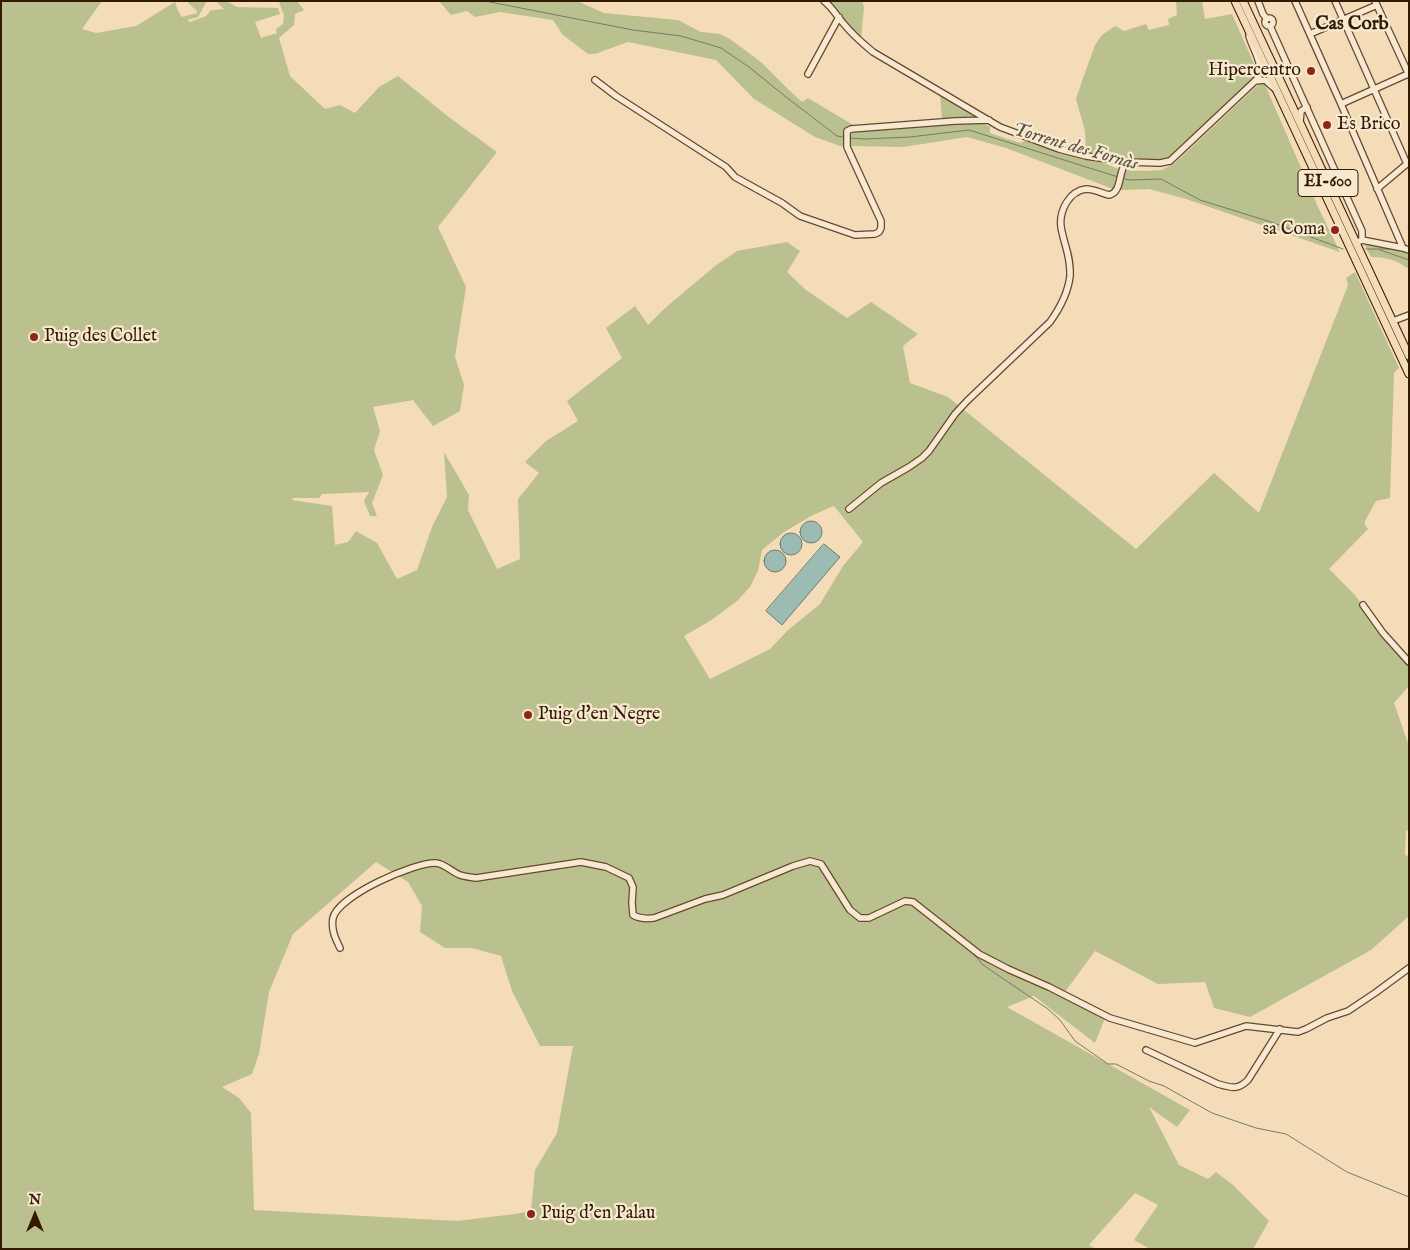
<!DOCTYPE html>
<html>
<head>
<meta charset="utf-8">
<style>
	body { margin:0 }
	#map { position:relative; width:1410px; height:1250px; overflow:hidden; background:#f4dcb8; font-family:"IM FELL English",serif }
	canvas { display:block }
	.frame { position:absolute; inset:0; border:2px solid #321a00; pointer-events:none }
	.north { position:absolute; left:10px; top:1190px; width:50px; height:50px; -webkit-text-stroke:4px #f8e8d1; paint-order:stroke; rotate:0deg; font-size:14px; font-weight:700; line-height:20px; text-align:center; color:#321a00 }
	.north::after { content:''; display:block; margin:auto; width:18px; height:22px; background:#321a00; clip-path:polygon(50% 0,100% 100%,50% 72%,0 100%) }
</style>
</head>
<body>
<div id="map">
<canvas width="1410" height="1250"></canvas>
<div class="frame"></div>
<div class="north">N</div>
</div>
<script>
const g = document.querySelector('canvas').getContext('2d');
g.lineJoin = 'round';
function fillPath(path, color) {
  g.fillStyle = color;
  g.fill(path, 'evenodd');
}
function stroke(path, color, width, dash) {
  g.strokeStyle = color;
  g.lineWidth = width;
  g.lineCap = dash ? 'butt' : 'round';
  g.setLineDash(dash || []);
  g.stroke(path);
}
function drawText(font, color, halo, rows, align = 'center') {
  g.font = font + ' "IM FELL English",serif';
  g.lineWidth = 4.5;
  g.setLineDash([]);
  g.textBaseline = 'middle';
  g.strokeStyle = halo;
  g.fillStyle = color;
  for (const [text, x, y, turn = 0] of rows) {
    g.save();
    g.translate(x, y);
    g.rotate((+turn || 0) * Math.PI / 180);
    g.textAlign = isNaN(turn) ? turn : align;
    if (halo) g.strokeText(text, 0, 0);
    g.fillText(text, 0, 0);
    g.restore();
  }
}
fillPath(new Path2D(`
	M 1,1 L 102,1 L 82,29 L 96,33 L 136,26 L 175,2 L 178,11 L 182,17 L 197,13 L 197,11 L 188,3 L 190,1 L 207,1 L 198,17 L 187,20 L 190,22 L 206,16 L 211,10 L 224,9 L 216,1 L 226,1 L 237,7 L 278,8 L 280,14 L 255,22 L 261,38 L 277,33 L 276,29 L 283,24 L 284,15 L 279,2 L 297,1 L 304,10 L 295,14 L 294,23 L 295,24 L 279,38 L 290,76 L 325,109 L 340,105 L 355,113 L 379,87 L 398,76 L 450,118 L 497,152 L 438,227 L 466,287 L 455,357 L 464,385 L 460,411 L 433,426 L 413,400 L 373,407 L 380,431 L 374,450 L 383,475 L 372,503 L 377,516 L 370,516 L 364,501 L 369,492 L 322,494 L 319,498 L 293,498 L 292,500 L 332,506 L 335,545 L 348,542 L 356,531 L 377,543 L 397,579 L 417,570 L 432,527 L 447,497 L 444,452 L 469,495 L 468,510 L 497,569 L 520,559 L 518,499 L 539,473 L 525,462 L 546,441 L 578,421 L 567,401 L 622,358 L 606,328 L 635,306 L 648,325 L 664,309 L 715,266 L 737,251 L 787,242 L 800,251 L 787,272 L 806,290 L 847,318 L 871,302 L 918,334 L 903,346 L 910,383 L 948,397 L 1136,549 L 1214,473 L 1259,513 L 1348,285 L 1346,278 L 1355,272 L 1399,368 L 1394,373 L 1390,498 L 1376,501 L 1365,521 L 1365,525 L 1368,529 L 1329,569 L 1355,595 L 1383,637 L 1409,666 L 1409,686 L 1394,703 L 1409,746 L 1409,830 L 1406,831 L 1405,854 L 1409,858 L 1409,916 L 1371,950 L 1250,1017 L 1214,1008 L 1205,982 L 1158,984 L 1095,951 L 1062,996 L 1105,1018 L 1095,1043 L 1034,996 L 1007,1007 L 1190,1110 L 1177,1127 L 1149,1107 L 1179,1165 L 1208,1179 L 1216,1172 L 1233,1185 L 1269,1221 L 1253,1249 L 1150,1249 L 1134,1240 L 1158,1205 L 1135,1193 L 1089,1245 L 1096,1249 L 1,1249 ZM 834,506 L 863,542 L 843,566 L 820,604 L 787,631 L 770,649 L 710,679 L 684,636 L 710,621 L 737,601 L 750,587 L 758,571 L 762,550 L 784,532 L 813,515 ZM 376,862 L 408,882 L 422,906 L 420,932 L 445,948 L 472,948 L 501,956 L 512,991 L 540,1046 L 573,1046 L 557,1133 L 535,1170 L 531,1211 L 515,1214 L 457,1221 L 254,1210 L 251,1113 L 239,1098 L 222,1087 L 252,1074 L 259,1054 L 269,992 L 293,934 Z
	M 439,1 L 577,1 L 604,13 L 678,20 L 701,32 L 720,34 L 730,39 L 761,62 L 787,88 L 802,102 L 808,98 L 855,126 L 844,129 L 843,147 L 815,137 L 754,99 L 716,60 L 628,42 L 595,54 L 588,54 L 563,35 L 553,20 L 500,12 L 475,17 L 467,11 L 451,15 Z
	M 827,1 L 862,1 L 864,7 L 861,39 L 834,7 Z
	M 1176,1 L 1202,1 L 1205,19 L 1232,14 L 1259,75 L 1170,162 L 1161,167 L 1135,166 L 1120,164 L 1086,153 L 1085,131 L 1076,99 L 1081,84 L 1095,45 L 1102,35 L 1115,26 L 1124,31 L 1146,24 L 1149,30 L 1169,25 L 1168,19 L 1177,15 Z
	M 1263,80 L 1318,207 L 1340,252 L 1186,199 L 1149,189 L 1123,190 L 1113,189 L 1006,148 L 967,137 L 903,147 L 849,146 L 848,132 L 980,122 L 990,127 L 990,133 L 1020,143 L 1027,140 L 1104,163 L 1121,170 L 1145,171 L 1162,170 L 1175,163 Z
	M 940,93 L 981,117 L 942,120 Z
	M 1363,242 L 1392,248 L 1409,254 L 1409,269 C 1396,260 1387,257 1371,257 Z`), '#bbc08f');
const water = new Path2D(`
	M800 532a11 11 0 1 1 22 0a11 11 0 1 1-22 0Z
	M780 544a11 11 0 1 1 22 0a11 11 0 1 1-22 0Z
	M 824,544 L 840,557 L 782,625 L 766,611 Z
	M764 561a11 11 0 1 1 22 0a11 11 0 1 1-22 0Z`);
fillPath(water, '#9cbbb2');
stroke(water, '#727b6b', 1);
stroke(new Path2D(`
	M 485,1 L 633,30 L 681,36 L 721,48 L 749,67 L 786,97 L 837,136 L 843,137
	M 850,138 L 864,139 L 910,137 L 969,130 L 1118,177
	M 1122,178 L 1129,180 L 1161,179 L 1200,200 L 1271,222 L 1343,249
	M 1366,249 L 1392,249
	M 1380,250 L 1409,260
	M 950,935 L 973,953 L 983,965 L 1048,1009 L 1060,1020 L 1075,1041 L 1108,1064 L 1116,1064 L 1149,1081 L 1164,1086 L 1212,1113 L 1256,1128 L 1286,1134 L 1347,1172 L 1409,1197`), '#727b6b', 1);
const minor = new Path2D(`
	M 824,1 C 832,7 836,15 843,23 C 852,34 862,43 873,52 L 1000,127 L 1059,149 L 1086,156 L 1121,161 L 1125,164 L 1128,162 L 1160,163 L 1170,161 L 1255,81 C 1257,79 1259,77 1260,74 C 1263,64 1252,47 1249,36
	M 1258,1 L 1263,14 L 1267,19
	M 1295,1 L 1341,104 L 1403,248
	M 1335,1 L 1407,164
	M 1375,1 L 1409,75
	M1265 22a4 4 0 1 1 8 0a4 4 0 1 1-8 0Z
	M 1270,26 L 1362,231 L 1362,240 L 1356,243
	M 1310,34 L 1377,5
	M 808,74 L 839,17
	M 595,80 L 616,96 L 726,167 L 735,177 L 782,203 L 800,216 L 855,235 L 875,234 L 879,232 L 881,228 L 881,221 L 847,147 L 847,131 L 851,129 L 955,121 L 989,120
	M 1255,81 L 1265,80 L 1275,89
	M 1341,104 L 1408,74
	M 1300,122 L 1301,111 L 1307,107
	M 1377,189 L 1409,162
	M 1362,240 L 1403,248 L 1409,250
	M 1393,321 L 1409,315
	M 849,509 L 881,483 L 909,467 L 922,458 L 929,451 L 955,414 L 967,401 L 1050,322 C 1060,308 1068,294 1070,276 C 1071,256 1064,245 1061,227 C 1059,211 1069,191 1086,189 C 1094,189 1101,193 1109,195 C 1122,192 1118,174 1125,164
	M 1363,605 L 1383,633 L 1409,662
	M 340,948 C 335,938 331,929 333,918 C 338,896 414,862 436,863 C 445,864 452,872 460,875 C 465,877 471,877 476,878 L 581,862 L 606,867 L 629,878 L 633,887 L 632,903 L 633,915 C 640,919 646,919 654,918 L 705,899 L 723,895 L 793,866 L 810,861 L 821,864 L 850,910 L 860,918 L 869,918 L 905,901 L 913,902 L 979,954 L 1008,969 L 1049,987 L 1110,1018 L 1195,1043 L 1246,1026 L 1298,1032 L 1306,1029 L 1327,1018 L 1348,1011 L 1375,993 L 1409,968
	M 1146,1050 L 1218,1084 C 1232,1088 1238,1090 1248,1080 L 1280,1029`);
const major = new Path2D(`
	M 1235,1 L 1409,374
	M 1243,1 L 1409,356`);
stroke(minor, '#624a2e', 8);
stroke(major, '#321a00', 9);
stroke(minor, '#f8e8d1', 5.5);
stroke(major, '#f4dcb8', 7);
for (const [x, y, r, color] of [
	[1311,71,5,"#8f2418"],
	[1327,125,5,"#8f2418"],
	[1335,230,5,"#8f2418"],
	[34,337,5,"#8f2418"],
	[528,715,5,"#8f2418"],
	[531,1214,5,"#8f2418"]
]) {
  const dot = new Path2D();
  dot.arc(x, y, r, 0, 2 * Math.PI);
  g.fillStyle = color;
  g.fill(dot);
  stroke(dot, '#f8e8d1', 2);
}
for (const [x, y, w] of [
	[1328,183,60]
]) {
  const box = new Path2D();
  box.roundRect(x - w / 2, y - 13.5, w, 27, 4);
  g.fillStyle = '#f8e8d1';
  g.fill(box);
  stroke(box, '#321a00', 1);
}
drawText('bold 16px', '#321a00', null, [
	["EI-600",1328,183]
]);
drawText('18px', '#321a00', '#f8e8d1', [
	["Hipercentro",1301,71,"right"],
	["Es Brico",1337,125],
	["sa Coma",1325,230,"right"],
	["Puig des Collet",44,337],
	["Puig d'en Negre",538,715],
	["Puig d'en Palau",541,1214]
], 'left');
drawText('bold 19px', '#321a00', '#f8e8d1', [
	["Cas Corb",1352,25]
]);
drawText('italic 19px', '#57523e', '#f8e8d1', [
	["Torrent des Fornàs",1075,148,16]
]);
</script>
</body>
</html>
